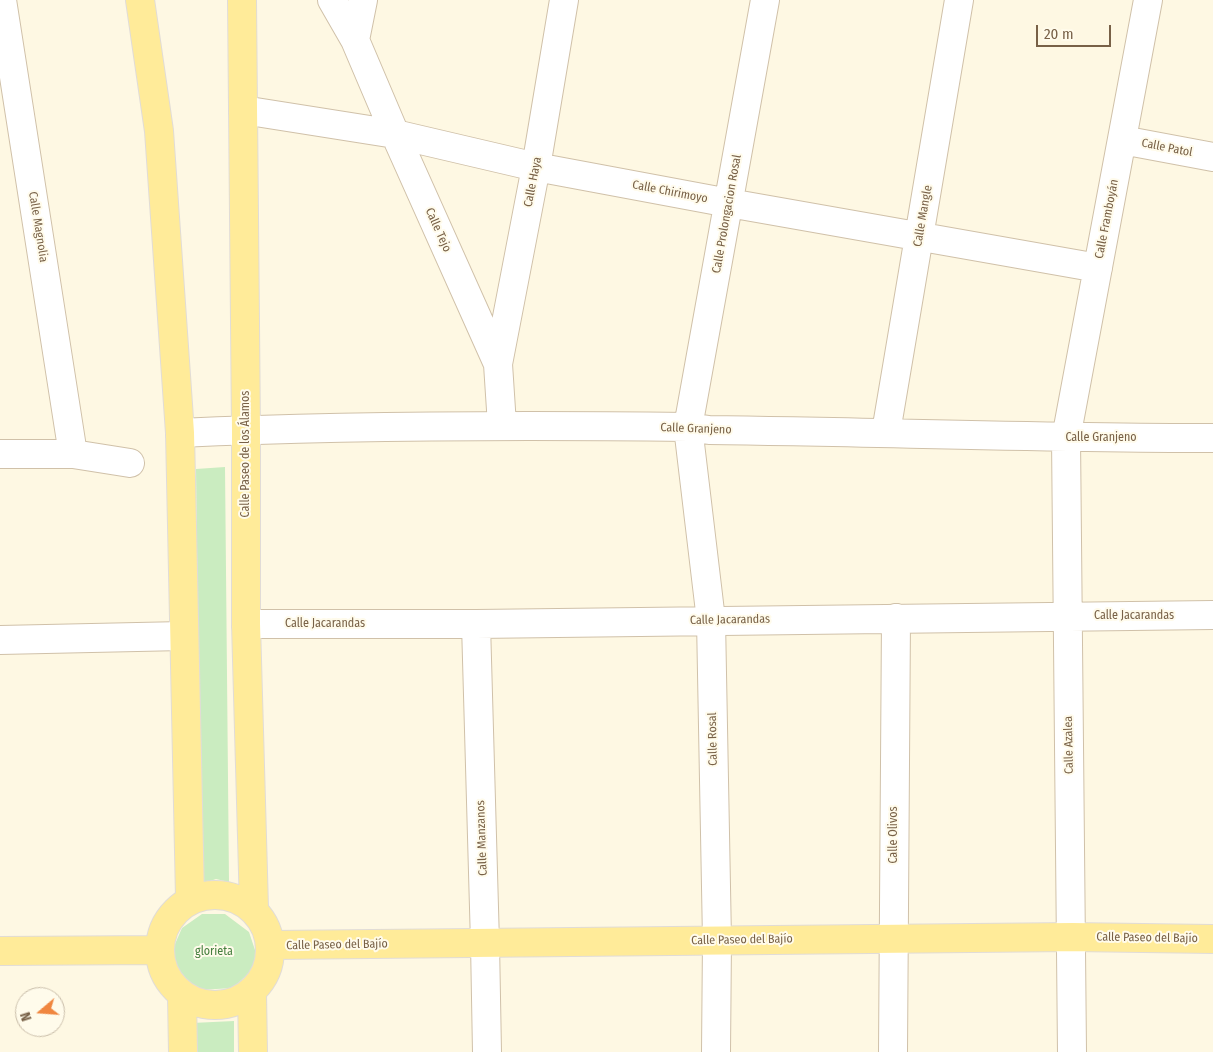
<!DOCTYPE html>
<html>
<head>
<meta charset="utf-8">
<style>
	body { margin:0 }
	#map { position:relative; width:1213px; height:1052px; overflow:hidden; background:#fef8e3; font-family:"Fira Sans Condensed",sans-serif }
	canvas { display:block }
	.north { position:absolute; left:15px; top:987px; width:50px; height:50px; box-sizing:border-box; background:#fffbeb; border:1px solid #c9bda9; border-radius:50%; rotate:252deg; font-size:14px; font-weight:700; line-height:20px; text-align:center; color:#786147 }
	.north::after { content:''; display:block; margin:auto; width:18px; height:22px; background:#f0863f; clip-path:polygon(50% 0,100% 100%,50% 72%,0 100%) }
	.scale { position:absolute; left:1036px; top:25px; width:75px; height:22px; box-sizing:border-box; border:2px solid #786147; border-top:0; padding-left:6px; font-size:15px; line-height:18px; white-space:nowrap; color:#786147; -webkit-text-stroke:4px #fffbeb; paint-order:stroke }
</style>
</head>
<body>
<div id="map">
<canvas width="1213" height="1052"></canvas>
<div class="north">N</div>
<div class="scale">20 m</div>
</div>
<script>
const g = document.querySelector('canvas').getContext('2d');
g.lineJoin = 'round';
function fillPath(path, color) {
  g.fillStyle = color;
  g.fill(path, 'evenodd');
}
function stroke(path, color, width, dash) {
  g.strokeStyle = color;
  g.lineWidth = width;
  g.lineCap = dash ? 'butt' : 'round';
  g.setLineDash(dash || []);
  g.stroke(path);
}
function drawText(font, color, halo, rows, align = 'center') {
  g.font = font + ' "Fira Sans Condensed",sans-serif';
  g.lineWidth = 4;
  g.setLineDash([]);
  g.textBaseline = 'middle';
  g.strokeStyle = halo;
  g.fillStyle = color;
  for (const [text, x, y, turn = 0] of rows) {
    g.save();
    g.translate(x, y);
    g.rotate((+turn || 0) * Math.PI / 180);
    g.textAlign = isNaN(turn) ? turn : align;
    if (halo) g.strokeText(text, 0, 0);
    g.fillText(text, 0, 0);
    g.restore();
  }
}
fillPath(new Path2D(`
	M 225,467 L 229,882 L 216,879 L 201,884 L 196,469 Z
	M 202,914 L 225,914 L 249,932 L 256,953 L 252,970 L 233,988 L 200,990 L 181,975 L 172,951 L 182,928 Z
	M 234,1021 L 234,1052 L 193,1052 L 192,1023 Z`), '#caecc0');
const minor = new Path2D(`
	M 2,0 L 73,454
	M 332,0 L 355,40 L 395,134 L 498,364 L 502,425
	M 355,40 L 363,0
	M 243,110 L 395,134 L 536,167 L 729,203 L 1098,268
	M 1122,140 L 1213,157
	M 498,364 L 536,167 L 564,0
	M 886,432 L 959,0
	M 180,433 C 349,425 519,425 688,427 L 709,430 C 877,432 1045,438 1213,438
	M 0,454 L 73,454 L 130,463
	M 246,624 L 476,624 L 1213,615
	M 476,624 L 485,943 L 487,1052
	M 0,640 L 183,636
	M 716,1052 L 717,940 L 711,620 L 688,427 L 765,0
	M 893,1052 L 896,618
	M 1072,1052 L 1066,438 L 1148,0`);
const major = new Path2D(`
	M 140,0 L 159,131 L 180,433 L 190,898
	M 242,0 L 246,430 L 246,624 L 254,908
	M160 950a55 55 0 1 1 110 0a55 55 0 1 1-110 0Z
	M 272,945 L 1072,937 L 1213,939
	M 0,951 L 159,950
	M 252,993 L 253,1052
	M 182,996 L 183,1052`);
stroke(minor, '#d0c1a9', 30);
stroke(major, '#e1dcd7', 30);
stroke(minor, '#fff', 28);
stroke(major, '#ffeb99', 28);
drawText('12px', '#786147', '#fffbeb', [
	["Calle Patol",1167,148,11],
	["Calle Haya",533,182,-79],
	["Calle Chirimoyo",670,192,11],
	["Calle Prolongacion Rosal",727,214,-80],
	["Calle Mangle",923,216,-80],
	["Calle Framboyán",1107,219,-79],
	["Calle Magnolia",38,227,81],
	["Calle Tejo",438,230,66],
	["Calle Granjeno",696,429,2],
	["Calle Granjeno",1101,438],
	["Calle Paseo de los Álamos",246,454,-90],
	["Calle Jacarandas",1134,616],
	["Calle Jacarandas",730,620,-1],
	["Calle Jacarandas",325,624],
	["Calle Rosal",713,739,-91],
	["Calle Azalea",1069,745,-91],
	["Calle Olivos",894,835,-90],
	["Calle Manzanos",482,838,-92],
	["Calle Paseo del Bajío",1147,938,1],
	["Calle Paseo del Bajío",742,940,-1],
	["Calle Paseo del Bajío",337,945,-1]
]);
drawText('12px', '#457f3e', '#fffbeb', [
	["glorieta",214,952]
]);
</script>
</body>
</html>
